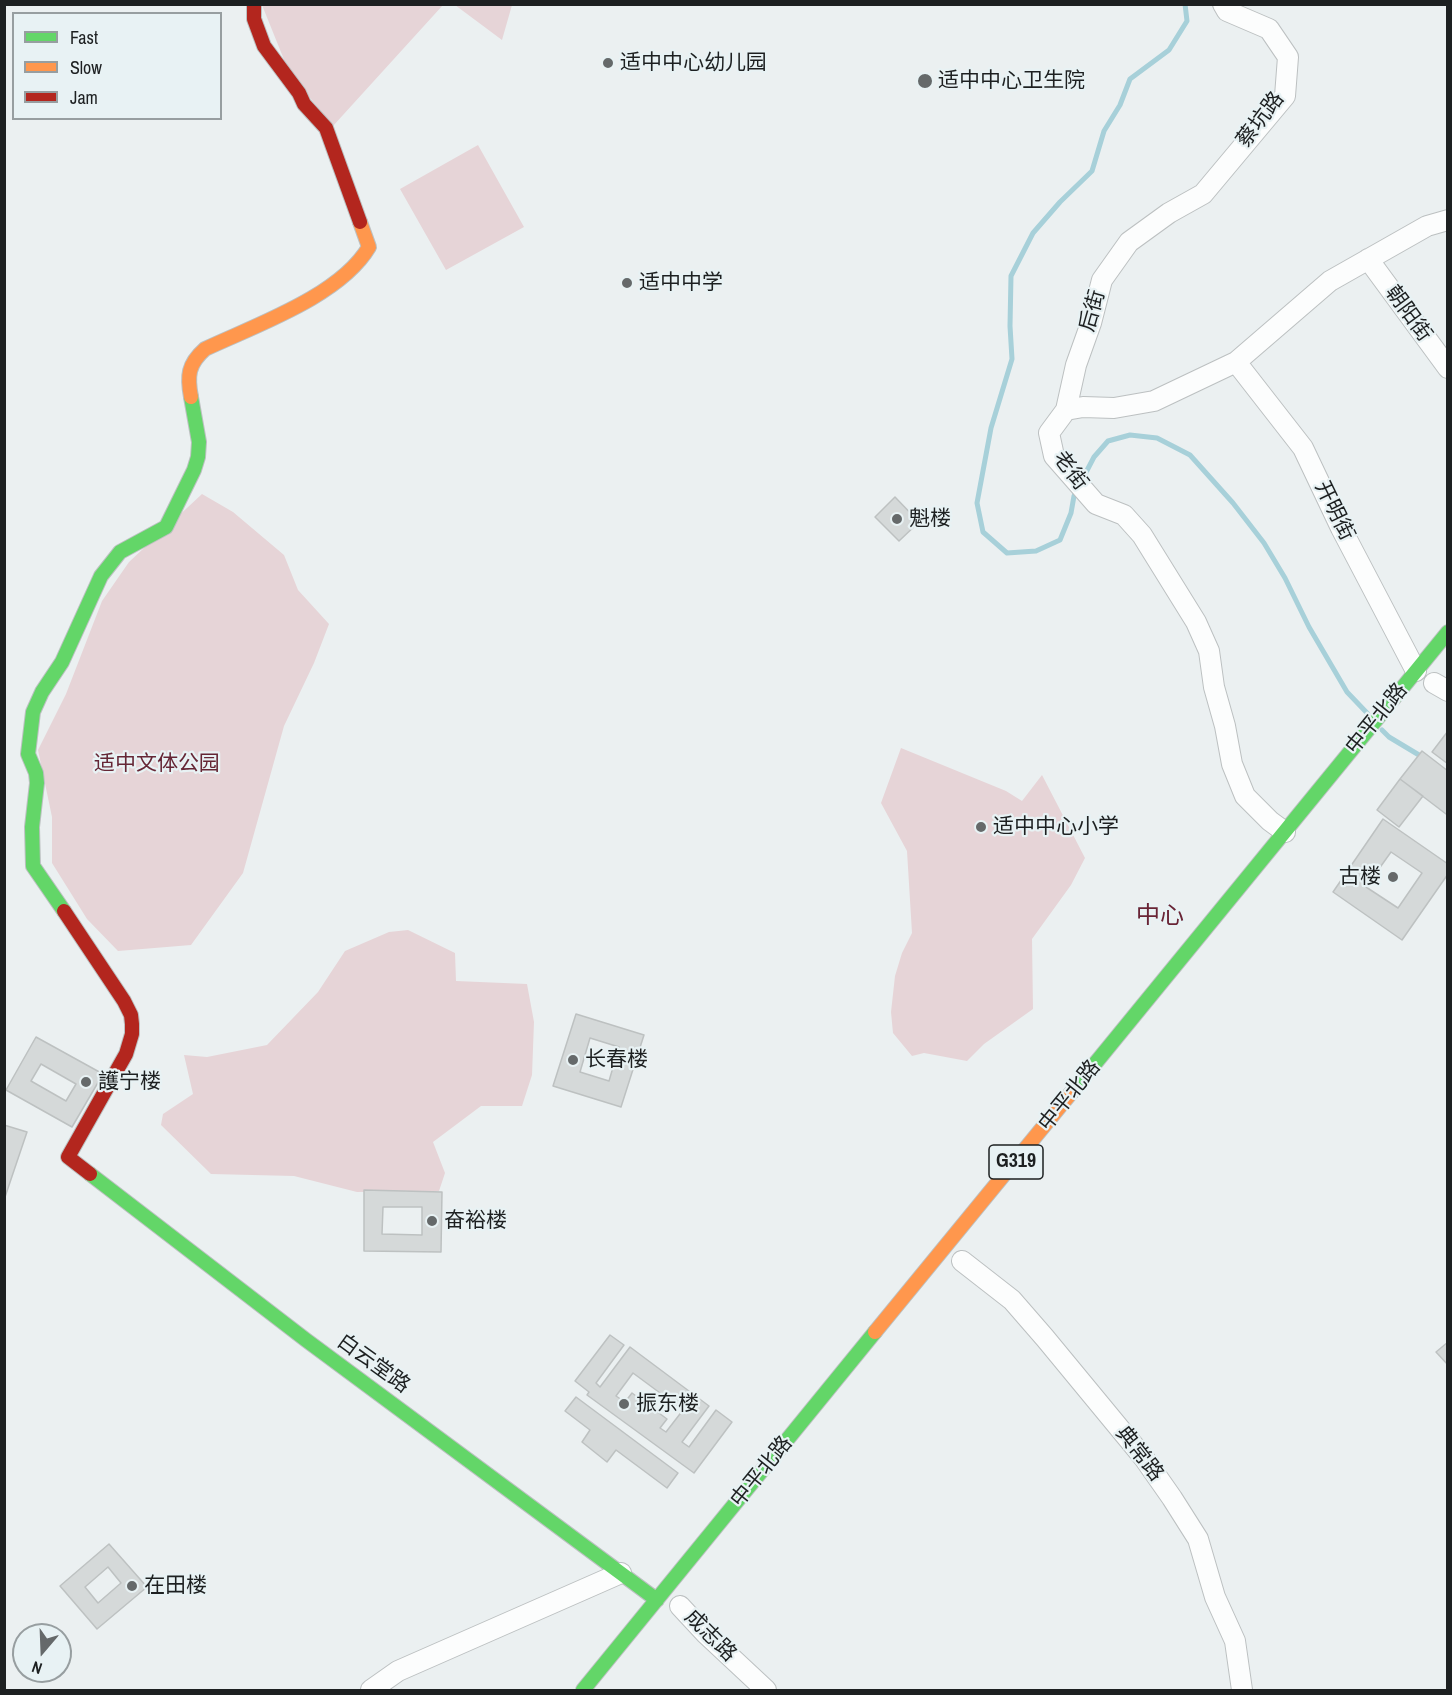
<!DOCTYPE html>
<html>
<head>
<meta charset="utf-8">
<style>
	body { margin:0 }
	#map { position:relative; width:1452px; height:1695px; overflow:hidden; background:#ebf0f1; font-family:"Archivo Narrow",sans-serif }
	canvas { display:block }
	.frame { position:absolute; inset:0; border:6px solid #1d2021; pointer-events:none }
	.legend { position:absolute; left:12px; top:12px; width:210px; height:108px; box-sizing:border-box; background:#e8f2f4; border:2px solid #979ea0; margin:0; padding:8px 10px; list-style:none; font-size:18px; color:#1d2021 }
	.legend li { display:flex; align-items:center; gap:12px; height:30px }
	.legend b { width:30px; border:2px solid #979ea0 }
	.north { position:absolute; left:12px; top:1623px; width:60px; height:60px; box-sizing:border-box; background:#e8f2f4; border:2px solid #979ea0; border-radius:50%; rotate:199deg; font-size:16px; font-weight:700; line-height:24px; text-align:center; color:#1d2021 }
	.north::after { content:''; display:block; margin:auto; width:21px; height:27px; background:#65696a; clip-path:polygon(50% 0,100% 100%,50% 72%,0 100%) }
</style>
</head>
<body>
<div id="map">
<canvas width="1452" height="1695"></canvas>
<div class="frame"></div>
<ul class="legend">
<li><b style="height:8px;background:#63d668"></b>Fast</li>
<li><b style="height:8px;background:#ff974d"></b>Slow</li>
<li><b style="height:8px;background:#b3261e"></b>Jam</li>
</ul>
<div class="north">N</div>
</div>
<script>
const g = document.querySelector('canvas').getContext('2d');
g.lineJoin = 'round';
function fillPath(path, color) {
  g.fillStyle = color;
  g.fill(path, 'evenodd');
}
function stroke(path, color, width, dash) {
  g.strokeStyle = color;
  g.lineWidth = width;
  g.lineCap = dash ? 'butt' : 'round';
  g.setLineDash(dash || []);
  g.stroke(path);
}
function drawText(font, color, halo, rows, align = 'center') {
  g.font = font + ' "Archivo Narrow","Noto Sans SC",sans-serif';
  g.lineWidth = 4.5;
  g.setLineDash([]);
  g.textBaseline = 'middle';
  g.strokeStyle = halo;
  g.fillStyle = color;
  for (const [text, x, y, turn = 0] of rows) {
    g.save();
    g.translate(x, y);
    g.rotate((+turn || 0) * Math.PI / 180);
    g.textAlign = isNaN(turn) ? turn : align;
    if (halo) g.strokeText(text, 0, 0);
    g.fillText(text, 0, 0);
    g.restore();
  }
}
fillPath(new Path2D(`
	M 262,5 L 443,5 L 333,126 L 289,72 Z
	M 455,5 L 512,5 L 502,40 Z
	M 478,145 L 524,227 L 446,270 L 400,189 Z
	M 202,494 L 233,512 L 284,555 L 298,590 L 329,624 L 314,663 L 284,726 L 243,873 L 191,945 L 118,951 L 87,919 L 52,863 L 52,817 L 38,750 L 66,694 L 102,601 L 129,562 Z
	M 901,748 L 1006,791 L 1022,801 L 1042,775 L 1085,858 L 1071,885 L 1032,939 L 1033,1009 L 984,1044 L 967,1061 L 924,1053 L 912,1056 L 893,1033 L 891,1012 L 895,976 L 902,953 L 912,933 L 907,851 L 881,803 Z
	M 408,930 L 455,953 L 456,981 L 527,984 L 534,1022 L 532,1075 L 522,1106 L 481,1106 L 433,1142 L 445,1173 L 439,1191 L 357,1192 L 294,1176 L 211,1174 L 161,1125 L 163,1114 L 193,1094 L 184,1055 L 207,1057 L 267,1045 L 318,992 L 345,951 L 389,932 Z`), '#e6d4d7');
stroke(new Path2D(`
	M 1082,480 L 1094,457 L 1108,441 L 1130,435 L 1157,438 L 1190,455 L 1233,503 L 1264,543 L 1285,578 L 1309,627 L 1347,692 L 1368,714
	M 1078,488 L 1074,496 L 1071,513 L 1060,540 L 1036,551 L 1007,553 L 983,532 L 977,503 L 991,428 L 1012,359 L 1010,326 L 1011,276 L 1033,233 L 1060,202 L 1092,171 L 1104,131 L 1120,105 L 1130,79 L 1169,50 L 1187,21 L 1185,4
	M 1382,730 L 1389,737 L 1424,758`), '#a7d0d9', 5);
const building = new Path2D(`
	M 895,497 L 919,522 L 899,541 L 875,517 Z
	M 1448,731 L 1448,764 L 1432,752 Z
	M 1422,751 L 1448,771 L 1448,811 L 1446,814 L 1400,779 Z
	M 1400,779 L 1423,796 L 1399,827 L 1377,810 Z
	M 1383,819 L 1448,864 L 1448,874 L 1402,940 L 1333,892 ZM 1391,852 L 1422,873 L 1398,908 L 1366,887 Z
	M 576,1014 L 644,1035 L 621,1107 L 553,1086 ZM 590,1038 L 619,1047 L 609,1081 L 580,1072 Z
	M 36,1037 L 103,1074 L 72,1127 L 6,1090 ZM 41,1064 L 76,1084 L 66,1101 L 31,1081 Z
	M 4,1125 L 27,1132 L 4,1200 L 5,1147 Z
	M 364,1190 L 442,1192 L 441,1252 L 364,1251 ZM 383,1207 L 422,1207 L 422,1235 L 382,1234 Z
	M 610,1335 L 624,1345 L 596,1383 L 600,1387 L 630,1347 L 709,1406 L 682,1442 L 689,1447 L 716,1410 L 732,1422 L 694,1473 L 587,1395 L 589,1392 L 575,1381 ZM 633,1373 L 683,1410 L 666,1432 L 660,1428 L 667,1419 L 632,1393 L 625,1402 L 616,1396 Z
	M 1448,1342 L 1448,1365 L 1436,1352 Z
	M 576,1397 L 678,1473 L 667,1488 L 616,1450 L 607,1462 L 582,1442 L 590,1430 L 565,1411 Z
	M 109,1544 L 147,1587 L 97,1629 L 60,1586 ZM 108,1567 L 121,1583 L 98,1603 L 85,1587 Z`);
fillPath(building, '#d5d9d9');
stroke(building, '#bdc1c1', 1.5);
const street = new Path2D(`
	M 1368,259 L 1448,368
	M 1236,362 L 1303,448 L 1341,528 L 1416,671
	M 1066,410 L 1076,365 L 1091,323 L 1102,280 L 1129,242 L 1169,213 L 1203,194 L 1285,96 L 1288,57 L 1269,29 L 1227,11 L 1223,4
	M 1434,683 L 1448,691
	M 1285,832 L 1270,821 L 1245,796 L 1232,764 L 1225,726 L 1214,687 L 1209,651 L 1196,622 L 1142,535 L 1124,515 L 1096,504 L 1054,456 L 1049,433 L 1066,410 L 1083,407 L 1114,408 L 1154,401 L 1236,362 L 1330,281 L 1427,226 L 1448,220
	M 962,1261 L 1012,1300 L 1045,1338 L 1144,1458 L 1172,1498 L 1198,1539 L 1215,1597 L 1235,1641 L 1242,1690
	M 680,1606 L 706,1634 L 766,1690
	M 371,1690 L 398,1671 L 621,1573`);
const fast = new Path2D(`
	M 64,911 L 33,866 L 32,827 L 37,783 L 36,773 L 28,754 L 33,712 L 42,692 L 62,662 L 101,576 L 120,552 L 166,527 L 194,470 L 198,457 L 199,442 L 191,397
	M 1071,1093 L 1448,632
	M 90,1174 L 306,1340 L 657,1600
	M 583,1690 L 875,1332`);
const slow = new Path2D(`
	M 191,397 C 187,376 188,364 205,349 C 256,325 340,296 369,247 L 360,222
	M 875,1332 L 1071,1093`);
const jam = new Path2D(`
	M 254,4 L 254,19 L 264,46 L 299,93 L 304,104 L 326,128 L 360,222
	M 64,911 L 124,1001 L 131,1015 L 132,1024 L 132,1034 L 126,1054 L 68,1157 L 90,1174`);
stroke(street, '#bcc0c1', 22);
stroke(fast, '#bcc0c1', 16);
stroke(slow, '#bcc0c1', 16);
stroke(jam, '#bcc0c1', 16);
stroke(street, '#fcfdfd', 20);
stroke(fast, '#63d668', 14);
stroke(slow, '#ff974d', 14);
stroke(jam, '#b3261e', 14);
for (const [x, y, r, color] of [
	[608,63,6,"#65696a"],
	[925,81,8,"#65696a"],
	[627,283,6,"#65696a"],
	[897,519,6,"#65696a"],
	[981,827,6,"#65696a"],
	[1393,877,6,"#65696a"],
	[573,1060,6,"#65696a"],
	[86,1082,6,"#65696a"],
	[432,1221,6,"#65696a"],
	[624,1404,6,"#65696a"],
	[132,1586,6,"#65696a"]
]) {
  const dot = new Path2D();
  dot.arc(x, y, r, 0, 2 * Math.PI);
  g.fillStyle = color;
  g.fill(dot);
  stroke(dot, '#e8f2f4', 2);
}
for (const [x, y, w] of [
	[1016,1162,54]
]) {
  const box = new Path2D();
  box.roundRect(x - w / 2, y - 17, w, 34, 4.5);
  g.fillStyle = '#e8f2f4';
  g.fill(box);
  stroke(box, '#1d2021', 1.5);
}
drawText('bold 20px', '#1d2021', null, [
	["G319",1016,1162]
]);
drawText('21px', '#1d2021', '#e8f2f4', [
	["适中中心幼儿园",620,63],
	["适中中心卫生院",938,81],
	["适中中学",639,283],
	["魁楼",909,519],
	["适中中心小学",993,827],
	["古楼",1381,877,"right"],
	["长春楼",585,1060],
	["護宁楼",98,1082],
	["奋裕楼",444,1221],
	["振东楼",636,1404],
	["在田楼",144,1586]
], 'left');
drawText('21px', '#1d2021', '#e8f2f4', [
	["蔡坑路",1261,120,-53],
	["后街",1093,311,-74],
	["朝阳街",1408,314,54],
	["老街",1070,471,53],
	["开明街",1334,511,64],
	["中平北路",1377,719,-51],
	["中平北路",1070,1096,-51],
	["白云堂路",373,1364,36],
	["典常路",1139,1454,52],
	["中平北路",762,1472,-51],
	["成志路",710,1636,45]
]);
drawText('21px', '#652635', '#e8f2f4', [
	["适中文体公园",157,764]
]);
drawText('24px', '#692435', '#e8f2f4', [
	["中心",1160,917]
]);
</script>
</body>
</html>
